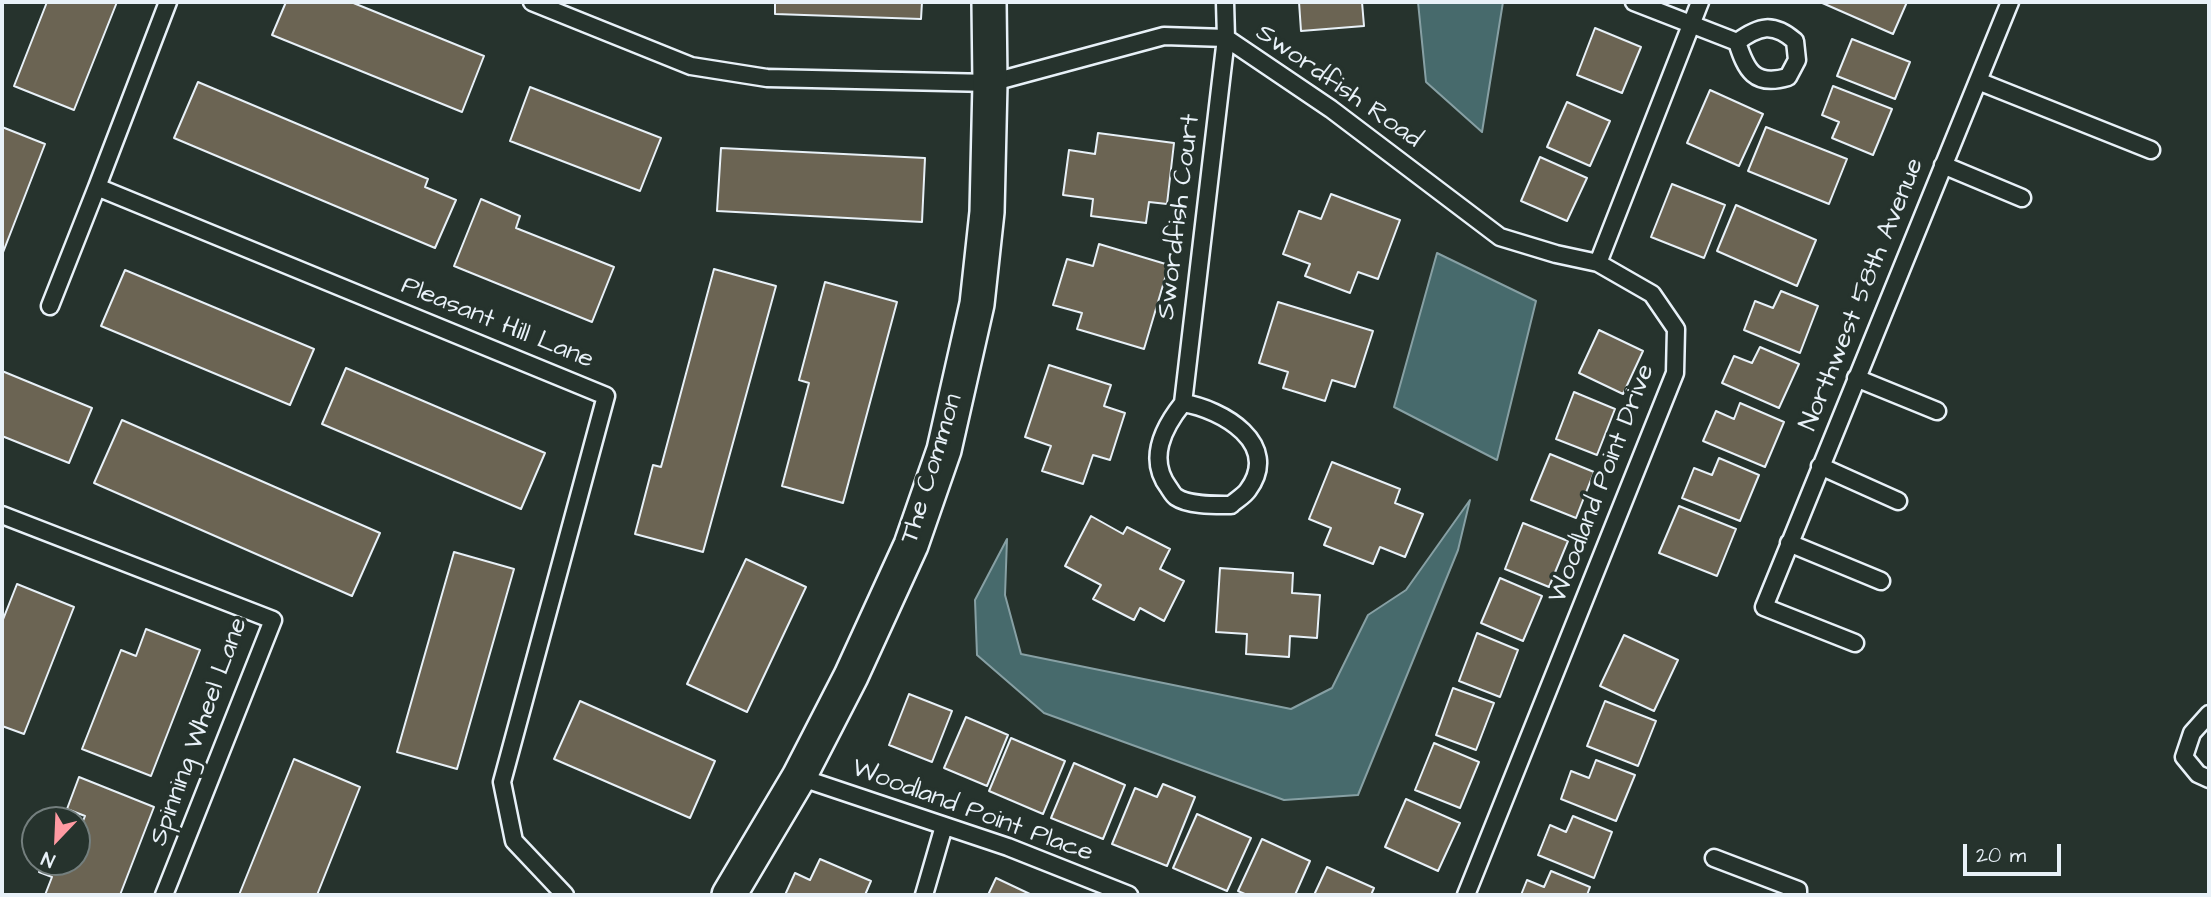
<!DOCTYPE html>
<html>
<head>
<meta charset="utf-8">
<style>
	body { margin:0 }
	#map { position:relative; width:2211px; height:897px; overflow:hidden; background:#26332d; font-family:"Architects Daughter",sans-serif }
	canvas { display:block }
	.frame { position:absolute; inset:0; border:4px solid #e8f1f8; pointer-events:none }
	.north { position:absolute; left:21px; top:806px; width:70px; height:70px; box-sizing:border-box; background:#26332d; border:2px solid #747f7e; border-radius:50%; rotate:203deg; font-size:19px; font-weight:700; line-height:28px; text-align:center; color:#e8f1f8 }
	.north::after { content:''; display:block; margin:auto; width:24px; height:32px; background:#ff9aa2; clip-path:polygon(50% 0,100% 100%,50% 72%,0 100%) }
	.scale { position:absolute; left:1963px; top:844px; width:98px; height:32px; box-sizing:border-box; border:4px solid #e8f1f8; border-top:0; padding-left:9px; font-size:21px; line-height:24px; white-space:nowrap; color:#e8f1f8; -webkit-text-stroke:5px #26332d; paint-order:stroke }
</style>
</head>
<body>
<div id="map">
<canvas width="2211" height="897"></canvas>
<div class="frame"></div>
<div class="north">N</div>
<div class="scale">20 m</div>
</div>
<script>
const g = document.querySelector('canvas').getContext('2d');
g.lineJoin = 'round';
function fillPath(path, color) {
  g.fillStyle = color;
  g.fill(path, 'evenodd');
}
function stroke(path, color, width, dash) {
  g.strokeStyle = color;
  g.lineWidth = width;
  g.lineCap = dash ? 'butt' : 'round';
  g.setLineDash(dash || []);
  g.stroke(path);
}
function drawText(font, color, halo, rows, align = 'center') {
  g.font = font + ' "Architects Daughter",sans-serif';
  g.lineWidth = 7;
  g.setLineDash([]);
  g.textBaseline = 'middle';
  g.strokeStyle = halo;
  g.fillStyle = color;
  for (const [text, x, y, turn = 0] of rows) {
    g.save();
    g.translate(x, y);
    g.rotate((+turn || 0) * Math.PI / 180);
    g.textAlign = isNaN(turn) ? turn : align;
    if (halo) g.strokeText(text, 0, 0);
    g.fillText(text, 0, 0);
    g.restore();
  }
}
const water = new Path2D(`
	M 1418,2 L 1503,2 L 1482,132 L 1426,82 Z
	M 1437,253 L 1536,301 L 1497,460 L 1394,407 Z
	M 1470,500 L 1458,550 L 1358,795 L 1284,800 L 1044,713 L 977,655 L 975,600 L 1007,539 L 1005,595 L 1021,654 L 1291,709 L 1332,688 L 1368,615 L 1406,590 Z`);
fillPath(water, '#476a6c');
stroke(water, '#87a0a4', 2);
const building = new Path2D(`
	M 47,2 L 117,2 L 74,110 L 14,86 Z
	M 286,2 L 351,2 L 484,56 L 462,112 L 272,35 Z
	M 775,2 L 922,2 L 921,19 L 775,14 Z
	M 1299,2 L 1362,2 L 1364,26 L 1301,31 Z
	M 1820,2 L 1907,2 L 1893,34 Z
	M 1595,28 L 1641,47 L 1622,93 L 1577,75 Z
	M 1852,39 L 1910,62 L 1895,99 L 1837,76 Z
	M 198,82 L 428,179 L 425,187 L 456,200 L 435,248 L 174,138 Z
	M 1833,86 L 1892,109 L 1873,155 L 1832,138 L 1839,122 L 1822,115 Z
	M 530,87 L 661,138 L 640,191 L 510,141 Z
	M 1710,90 L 1763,114 L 1739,166 L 1687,143 Z
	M 1567,102 L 1610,121 L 1590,166 L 1547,147 Z
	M 2,127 L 45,144 L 2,255 Z
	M 1766,127 L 1847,159 L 1829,204 L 1748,171 Z
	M 1098,133 L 1174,143 L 1167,204 L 1149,202 L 1146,223 L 1091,216 L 1093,199 L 1063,195 L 1069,150 L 1095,154 Z
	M 721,148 L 925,158 L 922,222 L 717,211 Z
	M 1540,157 L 1587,178 L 1567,221 L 1521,201 Z
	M 1672,184 L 1725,205 L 1704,258 L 1651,237 Z
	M 1331,194 L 1400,220 L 1378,279 L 1358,272 L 1350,293 L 1305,276 L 1310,264 L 1283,254 L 1299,211 L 1321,219 Z
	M 481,199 L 520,216 L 516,228 L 614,267 L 592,322 L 454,266 Z
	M 1736,205 L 1816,240 L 1797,286 L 1717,251 Z
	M 1099,244 L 1169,265 L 1144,349 L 1077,329 L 1082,313 L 1053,305 L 1067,259 L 1093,266 Z
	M 714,269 L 776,286 L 703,552 L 635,534 L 653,465 L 661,467 Z
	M 125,270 L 314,349 L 290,405 L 101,326 Z
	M 825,282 L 897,302 L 843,503 L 782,486 L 809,383 L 799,380 Z
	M 1781,291 L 1818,306 L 1800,353 L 1744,330 L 1755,301 L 1773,308 Z
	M 1278,302 L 1373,331 L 1355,387 L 1332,380 L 1325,401 L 1283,388 L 1288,372 L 1259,363 Z
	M 1599,330 L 1643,351 L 1623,394 L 1579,373 Z
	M 1760,347 L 1799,364 L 1779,408 L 1722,383 L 1734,356 L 1752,363 Z
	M 1049,365 L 1111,385 L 1104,406 L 1125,413 L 1110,460 L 1093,455 L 1083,484 L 1042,471 L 1051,446 L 1025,437 Z
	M 346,368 L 545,453 L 521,509 L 322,424 Z
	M 2,371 L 92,408 L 69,463 L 2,436 Z
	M 1574,392 L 1615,409 L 1597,455 L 1556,439 Z
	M 1740,403 L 1784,422 L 1765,467 L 1703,441 L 1716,411 L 1734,419 Z
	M 122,420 L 380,533 L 352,596 L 94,483 Z
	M 1550,454 L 1594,472 L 1576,518 L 1531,500 Z
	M 1719,458 L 1759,475 L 1740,521 L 1682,498 L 1694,468 L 1712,475 Z
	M 1332,462 L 1400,489 L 1395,503 L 1423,514 L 1405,557 L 1380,547 L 1373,564 L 1324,545 L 1331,528 L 1309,519 Z
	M 1679,506 L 1736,529 L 1717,576 L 1659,553 Z
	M 1091,516 L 1123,534 L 1127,527 L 1170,549 L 1160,569 L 1184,581 L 1164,621 L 1140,608 L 1134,620 L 1093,599 L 1101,585 L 1065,566 Z
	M 1523,523 L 1568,541 L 1549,587 L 1505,569 Z
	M 454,552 L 514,569 L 457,769 L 397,752 Z
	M 746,559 L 806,587 L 747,712 L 687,684 Z
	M 1220,568 L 1293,573 L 1292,593 L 1320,595 L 1317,638 L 1290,636 L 1289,657 L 1246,654 L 1247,634 L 1216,632 Z
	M 1500,578 L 1542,596 L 1523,641 L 1481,623 Z
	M 17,584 L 74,607 L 24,734 L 2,726 L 2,622 Z
	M 146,629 L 200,650 L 151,776 L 82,749 L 121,650 L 136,656 Z
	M 1477,633 L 1518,650 L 1500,697 L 1459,681 Z
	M 1624,635 L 1678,660 L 1654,711 L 1600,686 Z
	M 1453,688 L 1494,703 L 1476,750 L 1436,735 Z
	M 909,694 L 952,711 L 932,762 L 889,745 Z
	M 580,701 L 715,761 L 690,818 L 554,759 Z
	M 1605,701 L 1656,721 L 1638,766 L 1587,746 Z
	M 966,717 L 1008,735 L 987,786 L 944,768 Z
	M 1011,738 L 1065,761 L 1043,814 L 989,791 Z
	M 1434,743 L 1479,762 L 1460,808 L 1415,790 Z
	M 294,759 L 360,787 L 317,895 L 239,895 Z
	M 1596,760 L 1635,775 L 1616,821 L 1561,799 L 1571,771 L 1589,778 Z
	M 1074,763 L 1125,785 L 1103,839 L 1051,818 Z
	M 79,777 L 154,807 L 120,895 L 45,895 L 52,877 L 39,872 L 43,862 L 77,862 L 77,836 L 85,816 L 67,809 Z
	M 1163,784 L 1195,797 L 1167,866 L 1112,844 L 1135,788 L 1157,797 Z
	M 1406,799 L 1460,823 L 1438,871 L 1385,847 Z
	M 1197,814 L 1251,838 L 1227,891 L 1173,868 Z
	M 1573,816 L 1612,832 L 1594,878 L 1538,855 L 1550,825 L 1566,832 Z
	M 1262,839 L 1310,861 L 1295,895 L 1247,895 L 1238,891 Z
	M 820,859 L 871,881 L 865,895 L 785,895 L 795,873 L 810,880 Z
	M 1327,867 L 1374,888 L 1371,895 L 1314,895 Z
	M 1551,871 L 1590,887 L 1587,895 L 1521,895 L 1527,880 L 1544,887 Z
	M 996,878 L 1032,895 L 988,895 Z`);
fillPath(building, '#6b6453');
stroke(building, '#e8f1f8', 2);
const lane = new Path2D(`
	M 168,2 L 97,187 L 606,396 L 502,782 L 514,841 L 565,895
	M 532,2 L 691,66 L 767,78 L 990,83 L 1164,36 L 1226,38 L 1331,109 L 1500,237 L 1556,254 L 1598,263
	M 1634,2 L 1737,42 C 1746,70 1754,87 1788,77 L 1797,60 L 1795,41 C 1773,22 1759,26 1737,42
	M 1978,81 L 2151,150
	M 1943,165 L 2022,198
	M 50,306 L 97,187
	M 1856,378 L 1937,411
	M 1183,403 L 1226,38 L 1225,2
	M 1183,403 C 1222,409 1282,444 1248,490 C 1244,496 1236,500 1231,505 C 1216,505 1189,506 1176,497 C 1173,495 1171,491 1169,488 C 1147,459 1163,428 1183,403 Z
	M 1820,466 L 1898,501
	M 2,515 L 273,620 L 164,895
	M 1789,543 L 1881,581
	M 1855,643 L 1764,607 L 2010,2
	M 2209,714 L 2192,733 L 2184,757 L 2198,774 L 2209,779
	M 799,777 L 1008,847 L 1129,895
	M 1714,858 L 1798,890 L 1798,895
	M 924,895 L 944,826
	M 1466,895 L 1675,373 L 1676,329 L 1652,294 L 1598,263 L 1700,2`);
const street = new Path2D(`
	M 729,895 L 799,777 L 851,676 L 911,545 L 944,450 L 977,304 L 987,212 L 990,83 L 989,2`);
stroke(lane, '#e8f1f8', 21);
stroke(street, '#e8f1f8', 38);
stroke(lane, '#26332d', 16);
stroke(street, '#26332d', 33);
drawText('26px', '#e8f1f8', '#26332d', [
	["Swordfish Road",1338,87,35],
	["Swordfish Court",1180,217,-83],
	["Northwest 58th Avenue",1863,295,-68],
	["Pleasant Hill Lane",497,324,22],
	["The Common",933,469,-73],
	["Woodland Point Drive",1603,484,-69],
	["Spinning Wheel Lane",200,732,-70],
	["Woodland Point Place",972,812,20]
]);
</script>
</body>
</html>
